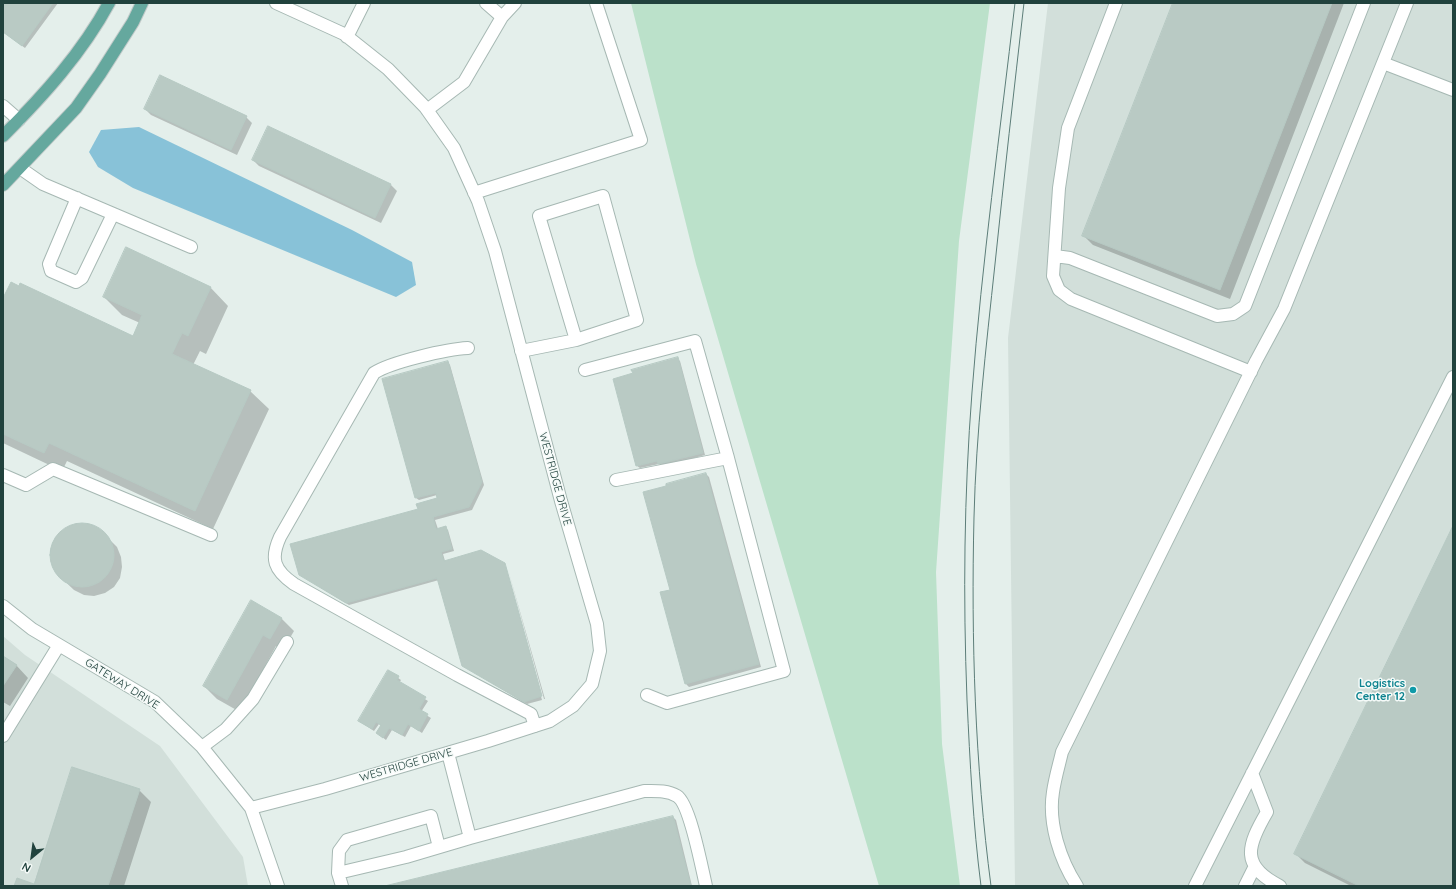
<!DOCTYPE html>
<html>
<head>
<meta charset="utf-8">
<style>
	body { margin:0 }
	#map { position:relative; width:1456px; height:889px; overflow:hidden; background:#e4efeb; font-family:Quicksand,sans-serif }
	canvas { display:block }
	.frame { position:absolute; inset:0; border:4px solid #21423d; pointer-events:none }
	.north { position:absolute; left:12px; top:837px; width:40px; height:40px; -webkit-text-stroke:3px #f5faf8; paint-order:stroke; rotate:209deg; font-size:11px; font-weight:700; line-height:16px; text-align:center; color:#21423d }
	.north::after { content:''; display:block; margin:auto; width:14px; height:18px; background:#21423d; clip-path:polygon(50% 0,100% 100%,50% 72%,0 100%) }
</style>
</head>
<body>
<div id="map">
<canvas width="1456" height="889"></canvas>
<div class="frame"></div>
<div class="north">N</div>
</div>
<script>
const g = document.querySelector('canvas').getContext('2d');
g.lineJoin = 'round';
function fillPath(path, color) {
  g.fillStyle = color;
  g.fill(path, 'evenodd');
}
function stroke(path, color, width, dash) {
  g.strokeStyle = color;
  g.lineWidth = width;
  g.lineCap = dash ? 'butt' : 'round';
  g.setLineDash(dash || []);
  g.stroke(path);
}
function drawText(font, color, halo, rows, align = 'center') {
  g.font = font + ' Quicksand,sans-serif';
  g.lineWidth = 3;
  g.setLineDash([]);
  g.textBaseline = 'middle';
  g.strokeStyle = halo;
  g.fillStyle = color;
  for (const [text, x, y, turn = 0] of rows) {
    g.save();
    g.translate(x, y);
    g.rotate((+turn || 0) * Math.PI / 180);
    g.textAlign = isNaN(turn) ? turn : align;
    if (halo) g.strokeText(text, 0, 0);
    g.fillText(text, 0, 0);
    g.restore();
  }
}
fillPath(new Path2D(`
	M 1048,3 L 1453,3 L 1453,886 L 1015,886 L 1008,338 Z
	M 3,636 L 25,655 L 160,746 L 243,857 L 248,886 L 3,886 Z`), '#d2dfda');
fillPath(new Path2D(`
	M 631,3 L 990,3 L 959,241 L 936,572 L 942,744 L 960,886 L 879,886 L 696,264 Z`), '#bbe1ca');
fillPath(new Path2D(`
	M 139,127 L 352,230 L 412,262 L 416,285 L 396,297 L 133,188 L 98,167 L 89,152 L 101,130 Z`), '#88c2d8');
fillPath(new Path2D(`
	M 3,3 L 58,3 L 25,48 L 3,32 Z
	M 1174,3 L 1344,3 L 1230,299 L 1093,245 L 1084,236 Z
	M 145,109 L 246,117 L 252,123 L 237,155 L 151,115 Z
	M 253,160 L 391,185 L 397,191 L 381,223 L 259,166 Z
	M 210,287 L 228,306 L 206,354 L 200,351 L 193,365 L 250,391 L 269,409 L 213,529 L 67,461 L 62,471 L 3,443 L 3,301 L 133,337 L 140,323 L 122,315 L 104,297 Z
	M 677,359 L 680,361 L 705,455 L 662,467 L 659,464 L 640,468 L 637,466 Z
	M 448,362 L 450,365 L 484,485 L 472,510 L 435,520 L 438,529 L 445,527 L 448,530 L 454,551 L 443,554 L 445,561 L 504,564 L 542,700 L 527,704 L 463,666 L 439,580 L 349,605 L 300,575 L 438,499 L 437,495 L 419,500 L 416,498 Z
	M 706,474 L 709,477 L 761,667 L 689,687 L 686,684 L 661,593 L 671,590 Z
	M 78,524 L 89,525 L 99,529 L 117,547 L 121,557 L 122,567 L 120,578 L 114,587 L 105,593 L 94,596 L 84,595 L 74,590 L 56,573 L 52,563 L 50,552 L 53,542 L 59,533 L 68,527 Z
	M 1453,528 L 1453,886 L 1351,886 L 1305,863 L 1296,854 Z
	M 507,566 L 545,699 L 544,699 Z
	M 281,618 L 294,631 L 283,650 L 276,646 L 240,712 L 217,699 L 204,686 Z
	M 3,657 L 16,665 L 28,678 L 10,706 L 3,702 Z
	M 388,671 L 401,680 L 399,683 L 428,701 L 421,712 L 431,718 L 422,733 L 411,726 L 405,737 L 392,730 L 386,740 L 377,733 L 381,726 L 379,724 L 374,731 L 359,721 Z
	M 139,790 L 151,802 L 124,886 L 15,886 L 34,885 Z
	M 673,817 L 676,820 L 692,886 L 389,886 Z`), '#0003');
const building = new Path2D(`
	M 3,3 L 53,3 L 22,46 L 3,32 Z
	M 1173,3 L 1332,3 L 1220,290 L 1082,236 Z
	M 160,75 L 247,116 L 231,150 L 144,109 Z
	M 268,126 L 391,184 L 375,218 L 252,160 Z
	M 126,247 L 211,287 L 188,336 L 182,333 L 172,354 L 251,390 L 195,511 L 49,443 L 44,453 L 3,434 L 3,298 L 11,282 L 19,286 L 20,283 L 133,336 L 142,315 L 103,297 Z
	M 678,357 L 703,453 L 658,464 L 657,461 L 636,466 L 613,379 L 633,373 L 631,370 Z
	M 448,361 L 482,482 L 469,507 L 433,517 L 436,529 L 446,526 L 452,549 L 441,552 L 444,561 L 481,550 L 505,563 L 542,696 L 524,702 L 462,666 L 437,578 L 346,603 L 299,575 L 290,544 L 418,509 L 416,504 L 437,498 L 436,493 L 415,498 L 382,379 Z
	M 706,473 L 759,664 L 685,684 L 660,592 L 670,590 L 643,492 L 666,486 L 666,484 Z
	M50 555a32 32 0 1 1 64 0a32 32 0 1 1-64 0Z
	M 1453,526 L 1453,886 L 1359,886 L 1294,854 Z
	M 251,600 L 282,618 L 270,639 L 263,635 L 227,700 L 203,686 Z
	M 3,656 L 17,665 L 3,686 Z
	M 388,670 L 399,676 L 397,680 L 426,697 L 419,709 L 428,714 L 419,731 L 408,724 L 402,735 L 389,728 L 383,738 L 376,733 L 381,725 L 376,722 L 372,729 L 358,721 Z
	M 72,767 L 140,789 L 108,886 L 14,886 L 17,878 L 34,884 Z
	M 673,816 L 691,886 L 385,886 Z`);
fillPath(building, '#b9cac4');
stroke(building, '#b6c9c3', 1);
const minor = new Path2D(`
	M 486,3 L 502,17
	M 1116,3 L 1068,128 L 1059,188 L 1053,276 L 1059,290 L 1071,299 L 1251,372
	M 347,37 L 364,3
	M 1383,63 L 1453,90
	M 3,106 L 19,120
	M 427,110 L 464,82 L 502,17 L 515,3
	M 20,168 L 43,184 L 191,247
	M 474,193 L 641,140 L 596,3
	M 77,198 L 49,264 L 51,271 L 76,282 L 82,278 L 113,214
	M 1055,256 L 1070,258 L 1217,316 L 1233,314 L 1245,306 L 1364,3
	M 468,348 C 447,349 391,362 374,373 L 280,537 C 270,559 274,570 294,584 L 457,675 L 531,714 L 535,726
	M 521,351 L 576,340 L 637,320 L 603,196 L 539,216 L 576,340
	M 585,370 L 695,341 L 728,458
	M 3,475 L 26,485 L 53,469 L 211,535
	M 616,480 L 728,458 L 784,671 L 667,703 L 647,695
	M 3,606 L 32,629 L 155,702 L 202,747 L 251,808 L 278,886
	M 3,736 L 59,645
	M 202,747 L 226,729 L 253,699 L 287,642
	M 448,753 L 470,838 L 644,791 C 655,791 667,790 677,796 C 690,804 702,869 706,886
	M 1252,773 L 1267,812 C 1247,846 1240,866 1280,886
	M 251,808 L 325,789 L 488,741 L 550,721 L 573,706 L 592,684 L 600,651 L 597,624 L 561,501 L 495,251 L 478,201 L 454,148 L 425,107 L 388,69 L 344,34 L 276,3
	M 338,873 L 339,851 L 347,840 L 431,816 L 439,847
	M 342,886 L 338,873 L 406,857 L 470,838
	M 1077,886 C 1060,860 1048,823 1053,792 C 1055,778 1059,765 1062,752 L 1256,361 L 1284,309 L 1407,3
	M 1195,886 L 1453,377
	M 1245,886 L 1254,868`);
const major = new Path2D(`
	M 3,136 C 43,96 82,53 109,3
	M 3,185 L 76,108 L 100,74 L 133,22 L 142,3`);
stroke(minor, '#a6b8b3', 14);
stroke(major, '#c1cac9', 14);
stroke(minor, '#fff', 12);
stroke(major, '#65a89e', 12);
stroke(new Path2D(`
	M 981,886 C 973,824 970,762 967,700 C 963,597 964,495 972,392 C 982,262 1000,133 1015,3
	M 991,886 C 975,764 971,640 974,517 C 976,433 986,348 995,264 C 1004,177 1014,90 1024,3`), '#5c7d78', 1);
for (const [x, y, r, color] of [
	[1413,690,4,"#0f9aa8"]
]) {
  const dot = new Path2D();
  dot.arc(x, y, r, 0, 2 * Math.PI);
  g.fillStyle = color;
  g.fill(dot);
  stroke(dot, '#f5faf8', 1.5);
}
drawText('11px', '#21423d', '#f5faf8', [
	["WESTRIDGE DRIVE",555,479,75],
	["GATEWAY DRIVE",122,684,32],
	["WESTRIDGE DRIVE",406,765,-16]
]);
drawText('bold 11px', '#0d838f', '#f5faf8', [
	["Logistics",1405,684],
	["Center 12",1405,697]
], 'right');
</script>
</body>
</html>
